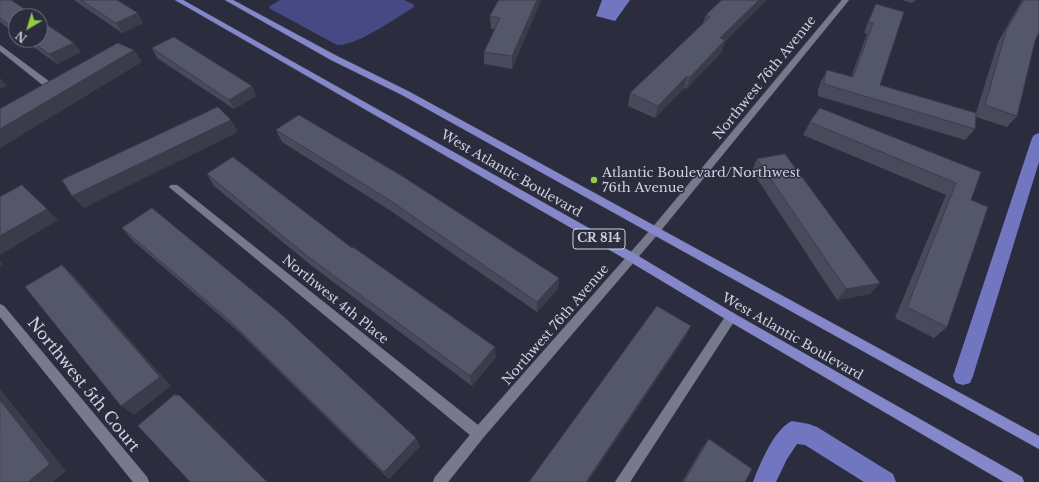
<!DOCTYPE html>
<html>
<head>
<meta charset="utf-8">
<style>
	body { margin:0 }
	#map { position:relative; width:1039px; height:482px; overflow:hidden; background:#2b2d3f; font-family:"Libre Baskerville",serif }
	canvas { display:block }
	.north { position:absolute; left:8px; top:8px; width:40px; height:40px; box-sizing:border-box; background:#2b2d3f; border:1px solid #6d6f7e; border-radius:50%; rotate:218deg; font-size:11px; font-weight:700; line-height:16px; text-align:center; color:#cfd1dd }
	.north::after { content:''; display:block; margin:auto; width:14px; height:18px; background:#92cd3f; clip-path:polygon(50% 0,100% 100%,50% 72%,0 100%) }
</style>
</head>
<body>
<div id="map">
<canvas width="1039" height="482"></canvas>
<div class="north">N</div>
</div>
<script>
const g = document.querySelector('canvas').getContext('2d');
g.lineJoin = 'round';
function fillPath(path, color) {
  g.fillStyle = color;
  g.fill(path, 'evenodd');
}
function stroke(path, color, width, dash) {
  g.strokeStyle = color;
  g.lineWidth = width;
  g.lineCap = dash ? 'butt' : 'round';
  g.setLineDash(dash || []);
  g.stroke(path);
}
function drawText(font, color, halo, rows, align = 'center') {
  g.font = font + ' "Libre Baskerville",serif';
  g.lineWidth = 3;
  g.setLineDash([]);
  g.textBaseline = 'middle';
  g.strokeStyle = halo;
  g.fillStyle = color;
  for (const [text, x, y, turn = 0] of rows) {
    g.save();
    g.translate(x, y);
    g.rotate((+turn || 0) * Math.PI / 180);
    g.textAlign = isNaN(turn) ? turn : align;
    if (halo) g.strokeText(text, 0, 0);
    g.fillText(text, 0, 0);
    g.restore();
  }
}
fillPath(new Path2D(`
	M 280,0 L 404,0 L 413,4 L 414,7 C 396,18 357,46 337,45 L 269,8 L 270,6 Z`), '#464983');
fillPath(new Path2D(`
	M 602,0 L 630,0 L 615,21 L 596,16 Z`), '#7176c0');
fillPath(new Path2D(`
	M 1039,133 L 1039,162 L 973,376 L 970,383 L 963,385 L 956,383 L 953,376 L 1032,138 L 1034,135 Z
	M 792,421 L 809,424 L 817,427 L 893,474 L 896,482 L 864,482 L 805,445 L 797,444 L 787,459 L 776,482 L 753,482 C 760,464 774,429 792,421 Z`), '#7176c0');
const minor = new Path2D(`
	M 842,0 L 849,0 L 658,234 L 483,438 L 448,482 L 433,482 L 435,477 L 470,435 L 169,187 L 171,185 L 177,185 L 478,425 L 652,228 Z
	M 0,45 L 50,82 L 50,86 L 44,86 L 0,51 Z
	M 0,304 L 4,306 L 147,477 L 149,482 L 133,482 L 0,317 Z
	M 731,312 L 735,314 L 737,317 L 735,320 L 630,482 L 615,482 L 727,314 Z`);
const major = new Path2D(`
	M 175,0 L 183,0 L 635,254 L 735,314 L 1022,477 L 1024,482 L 1004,482 L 727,320 L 627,260 Z
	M 225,0 L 233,0 L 337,56 L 408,91 L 1039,436 L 1039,449 L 402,95 L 331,60 Z`);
stroke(minor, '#484a59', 1);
stroke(major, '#484a59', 1);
fillPath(minor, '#777a8f');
fillPath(major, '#8488cb');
fillPath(new Path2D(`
	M 0,0 L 16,16 L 16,34 L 0,22 Z
	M 74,0 L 117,0 L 143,23 L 122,33 Z
	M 541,0 L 512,69 L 484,64 L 484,52 L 495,29 L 491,29 L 490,16 Z
	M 722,0 L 725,42 L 721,53 L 686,89 L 684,88 L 655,118 L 628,106 L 630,93 L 703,23 L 706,15 Z
	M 902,0 L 916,0 L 912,3 Z
	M 1022,0 L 1039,0 L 1035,41 L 1017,116 L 1007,127 L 976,117 L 975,129 L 965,140 L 818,96 L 818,90 L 821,81 L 827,70 L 851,77 L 867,34 L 864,33 L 870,16 L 876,4 L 880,85 L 976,113 L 998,42 Z
	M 24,40 L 40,40 L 81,52 L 57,64 Z
	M 152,48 L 252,86 L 256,96 L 234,109 L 157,58 Z
	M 810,122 L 981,172 L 971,200 L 947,327 L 934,338 L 895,318 L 946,195 L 803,135 Z
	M 276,130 L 559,278 L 558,289 L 537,312 L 391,211 L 282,142 Z
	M 757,159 L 880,283 L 870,294 L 837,300 L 752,171 Z
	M 207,174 L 496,357 L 472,386 L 312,266 L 214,186 Z
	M 122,228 L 416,438 L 420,446 L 389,479 L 239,332 L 132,240 Z
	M 709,439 L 745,482 L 682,482 L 702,448 Z`), '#484a5b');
fillPath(new Path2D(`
	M 537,0 L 541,0 L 512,69 L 512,56 Z
	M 759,0 L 767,0 L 725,42 L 721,53 L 686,89 L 690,77 L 720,38 Z
	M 138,13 L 143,23 L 122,33 L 116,23 Z
	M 74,43 L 81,52 L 57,64 L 49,54 Z
	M 134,50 L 142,62 L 0,148 L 0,129 Z
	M 687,76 L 684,88 L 655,118 L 658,106 Z
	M 0,78 L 7,86 L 0,89 Z
	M 252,86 L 256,96 L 234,109 L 229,100 Z
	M 231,120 L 238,132 L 84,208 L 72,196 Z
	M 47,209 L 58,220 L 0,255 L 0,236 Z
	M 0,260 L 3,264 L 0,266 Z
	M 62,265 L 74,276 L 171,386 L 134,415 L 121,406 Z
	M 559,278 L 558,289 L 537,312 L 537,302 Z
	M 880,283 L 870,294 L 837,300 L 846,289 Z
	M 691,326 L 686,336 L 588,482 L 586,482 Z
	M 495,347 L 496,357 L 472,386 L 470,376 Z
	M 0,389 L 66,471 L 53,482 L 28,482 L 0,400 Z
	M 179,395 L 190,404 L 268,482 L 267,482 Z
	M 416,438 L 420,446 L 389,479 L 384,472 Z`), '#3b3c4a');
const building = new Path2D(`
	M 0,0 L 11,0 L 35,16 L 16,16 L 16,30 L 0,18 Z
	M 81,0 L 117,0 L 138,13 L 116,23 Z
	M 499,0 L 537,0 L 512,56 L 484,52 L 500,18 L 490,16 Z
	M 722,0 L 759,0 L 720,38 L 725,40 L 690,77 L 687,76 L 658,106 L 630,93 L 710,17 L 706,15 Z
	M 1024,0 L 1039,0 L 1039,32 L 1035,41 L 1017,116 L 985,105 L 1006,31 Z
	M 876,4 L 904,12 L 880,85 L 976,113 L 975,129 L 824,84 L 824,79 L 827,70 L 853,77 L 873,23 L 869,22 Z
	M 40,20 L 74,43 L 49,54 L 30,40 L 40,40 Z
	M 174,37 L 252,86 L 229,100 L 152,48 Z
	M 118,43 L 134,50 L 0,129 L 0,109 Z
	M 218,107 L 231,120 L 72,196 L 62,180 Z
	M 820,108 L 981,172 L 971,200 L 988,207 L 947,327 L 907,307 L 956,183 L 810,122 Z
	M 299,115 L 402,176 L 559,278 L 537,302 L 388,199 L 276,130 Z
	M 785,154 L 880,283 L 846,289 L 757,159 Z
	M 233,157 L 352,248 L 353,247 L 495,347 L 470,376 L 306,255 L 207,174 Z
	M 22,185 L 47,209 L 0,236 L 0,197 Z
	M 152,208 L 281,314 L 416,438 L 384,472 L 230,321 L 122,228 Z
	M 62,265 L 160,377 L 121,406 L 25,287 Z
	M 657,306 L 691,326 L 586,482 L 529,482 Z
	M 174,395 L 179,395 L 267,482 L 190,482 L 138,426 Z
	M 0,400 L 50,464 L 28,482 L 0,482 Z
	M 709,439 L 752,469 L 745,482 L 684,482 Z`);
fillPath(building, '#54566a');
stroke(building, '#3b3c4a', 1);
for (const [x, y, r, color] of [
	[594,180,4,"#92cd3f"]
]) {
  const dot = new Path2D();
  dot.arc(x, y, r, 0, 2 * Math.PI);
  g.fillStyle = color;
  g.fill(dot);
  stroke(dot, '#2b2d3f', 1.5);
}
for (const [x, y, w] of [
	[599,239,52]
]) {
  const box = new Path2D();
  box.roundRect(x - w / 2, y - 10, w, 20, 3);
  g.fillStyle = '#2b2d3f';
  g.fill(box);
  stroke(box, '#cfd1dd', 1);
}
drawText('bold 12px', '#cfd1dd', null, [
	["CR 814",599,239]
]);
drawText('13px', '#cfd1dd', '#2b2d3f', [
	["Northwest 76th Avenue",765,78,-51],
	["West Atlantic Boulevard",511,174,30],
	["Northwest 4th Place",335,300,39],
	["Northwest 76th Avenue",556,325,-49],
	["West Atlantic Boulevard",792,337,30]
]);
drawText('13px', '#cfd1dd', '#2b2d3f', [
	["Atlantic Boulevard/Northwest",602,173],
	["76th Avenue",602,188]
], 'left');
drawText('16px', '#cfd1dd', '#2b2d3f', [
	["Northwest 5th Court",83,385,51]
]);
</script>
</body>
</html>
